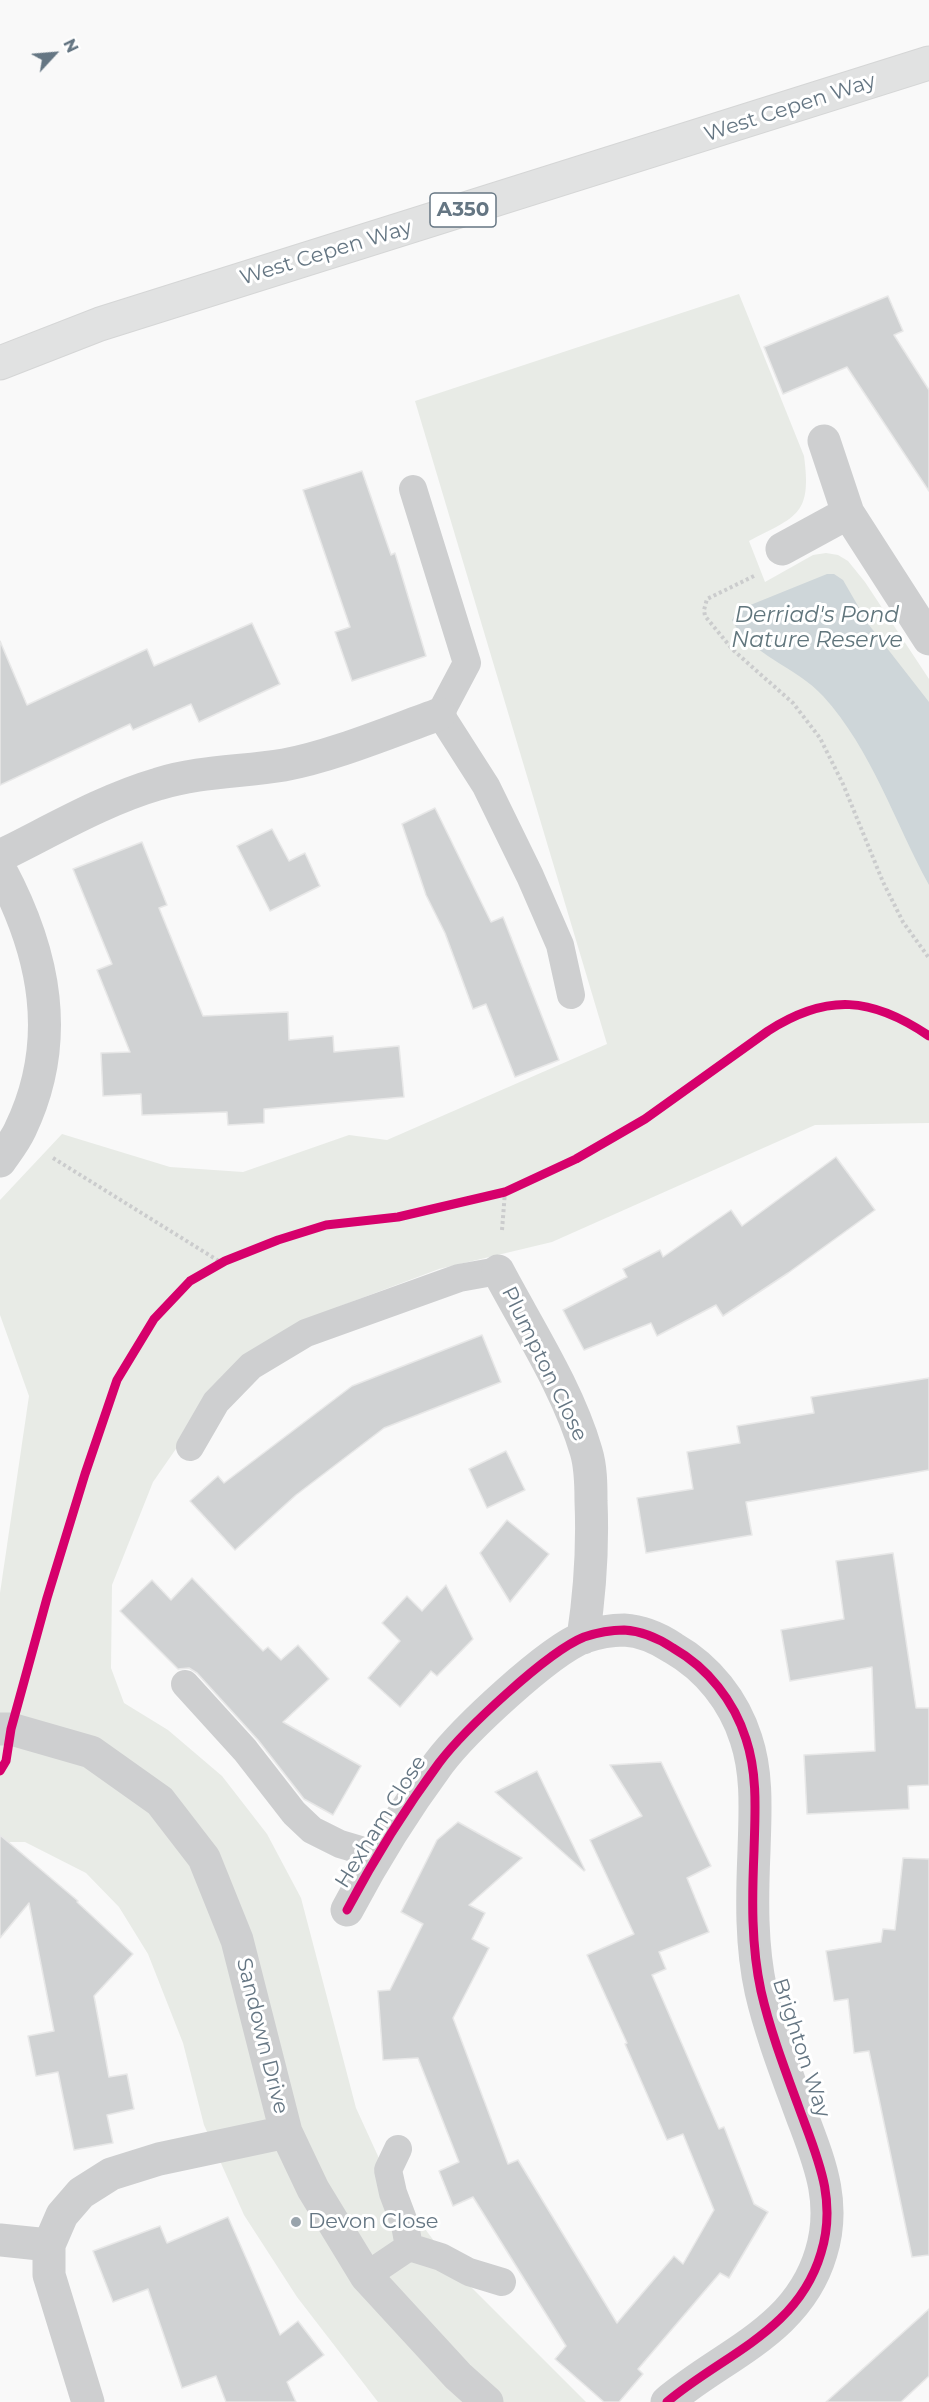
<!DOCTYPE html>
<html>
<head>
<meta charset="utf-8">
<style>
	body { margin:0 }
	#map { position:relative; width:929px; height:2402px; overflow:hidden; background:#f9f9f9; font-family:Montserrat,sans-serif }
	canvas { display:block }
	.north { position:absolute; left:24px; top:24px; width:60px; height:60px; -webkit-text-stroke:4px #fff; paint-order:stroke; rotate:64deg; font-size:16px; font-weight:700; line-height:24px; text-align:center; color:#657683 }
	.north::after { content:''; display:block; margin:auto; width:21px; height:27px; background:#657683; clip-path:polygon(50% 0,100% 100%,50% 72%,0 100%) }
</style>
</head>
<body>
<div id="map">
<canvas width="929" height="2402"></canvas>
<div class="north">N</div>
</div>
<script>
const g = document.querySelector('canvas').getContext('2d');
g.lineJoin = 'round';
function fillPath(path, color) {
  g.fillStyle = color;
  g.fill(path, 'evenodd');
}
function stroke(path, color, width, dash) {
  g.strokeStyle = color;
  g.lineWidth = width;
  g.lineCap = dash ? 'butt' : 'round';
  g.setLineDash(dash || []);
  g.stroke(path);
}
function drawText(font, color, halo, rows, align = 'center') {
  g.font = font + ' Montserrat,sans-serif';
  g.lineWidth = 6;
  g.setLineDash([]);
  g.textBaseline = 'middle';
  g.strokeStyle = halo;
  g.fillStyle = color;
  for (const [text, x, y, turn = 0] of rows) {
    g.save();
    g.translate(x, y);
    g.rotate((+turn || 0) * Math.PI / 180);
    g.textAlign = isNaN(turn) ? turn : align;
    if (halo) g.strokeText(text, 0, 0);
    g.fillText(text, 0, 0);
    g.restore();
  }
}
fillPath(new Path2D(`
	M 739,294 L 804,456 C 812,515 797,516 749,541 L 765,582 L 813,555 L 826,553 L 838,555 L 848,561 L 865,582 L 929,679 L 929,1123 L 815,1125 L 552,1242 L 439,1269 L 338,1307 L 205,1407 L 153,1482 L 112,1585 L 111,1668 L 124,1703 L 168,1730 L 222,1776 L 267,1834 L 301,1898 L 356,2108 L 388,2178 L 458,2274 L 586,2402 L 378,2402 L 297,2297 L 244,2215 L 204,2125 L 183,2043 L 148,1954 L 119,1907 L 86,1873 L 25,1842 L 0,1842 L 0,1593 L 29,1396 L 0,1315 L 0,1200 L 62,1134 L 170,1167 L 243,1172 L 349,1135 L 387,1140 L 607,1044 L 415,401 Z`), '#e8ebe6');
fillPath(new Path2D(`
	M 827,574 L 834,574 L 843,580 L 869,625 L 929,702 L 929,885 C 895,823 872,750 823,696 C 798,668 749,654 732,620 L 738,610 Z`), '#ced6d9');
const building = new Path2D(`
	M 888,296 L 903,331 L 894,335 L 929,390 L 929,491 L 847,367 L 783,394 L 764,347 Z
	M 362,471 L 391,555 L 395,553 L 426,656 L 352,681 L 335,632 L 350,627 L 303,490 Z
	M 252,623 L 280,684 L 199,722 L 191,704 L 133,730 L 130,724 L 0,785 L 0,641 L 27,705 L 147,649 L 154,666 Z
	M 435,808 L 491,922 L 503,917 L 559,1060 L 515,1077 L 486,1004 L 473,1009 L 445,933 L 426,895 L 402,824 Z
	M 272,829 L 289,861 L 305,853 L 320,886 L 270,911 L 237,846 Z
	M 142,842 L 167,905 L 159,908 L 203,1016 L 288,1012 L 289,1040 L 333,1036 L 334,1052 L 399,1046 L 404,1097 L 264,1109 L 264,1123 L 228,1125 L 227,1112 L 142,1115 L 141,1094 L 103,1096 L 101,1053 L 130,1052 L 97,970 L 112,964 L 73,869 Z
	M 836,1157 L 875,1210 L 788,1273 L 723,1316 L 716,1305 L 657,1336 L 651,1323 L 584,1350 L 563,1310 L 627,1277 L 623,1269 L 660,1250 L 663,1257 L 731,1210 L 742,1226 Z
	M 482,1335 L 501,1382 L 384,1428 L 296,1495 L 235,1550 L 190,1501 L 218,1476 L 224,1483 L 352,1386 Z
	M 929,1378 L 929,1470 L 746,1502 L 752,1535 L 646,1553 L 637,1498 L 693,1489 L 687,1452 L 740,1443 L 737,1426 L 814,1413 L 811,1397 Z
	M 506,1451 L 525,1490 L 487,1508 L 469,1469 Z
	M 507,1520 L 549,1554 L 510,1602 L 480,1553 Z
	M 893,1553 L 916,1708 L 929,1708 L 929,1785 L 908,1786 L 909,1809 L 807,1814 L 804,1755 L 875,1751 L 872,1667 L 790,1681 L 781,1630 L 844,1619 L 836,1561 Z
	M 192,1578 L 263,1651 L 268,1647 L 281,1660 L 298,1645 L 329,1679 L 283,1722 L 361,1766 L 333,1815 L 304,1799 L 258,1740 L 197,1673 L 189,1668 L 178,1669 L 120,1611 L 152,1580 L 171,1600 Z
	M 446,1585 L 473,1639 L 437,1676 L 431,1671 L 400,1707 L 368,1678 L 400,1641 L 382,1623 L 407,1596 L 422,1611 Z
	M 661,1762 L 711,1866 L 687,1878 L 709,1932 L 659,1952 L 666,1969 L 652,1975 L 719,2129 L 724,2127 L 754,2204 L 768,2212 L 729,2278 L 720,2273 L 638,2369 L 643,2374 L 619,2402 L 604,2402 L 555,2359 L 566,2346 L 473,2197 L 453,2206 L 439,2171 L 459,2162 L 418,2058 L 383,2060 L 378,1991 L 390,1990 L 423,1924 L 401,1912 L 437,1840 L 458,1822 L 522,1858 L 469,1905 L 485,1913 L 472,1939 L 489,1948 L 453,2018 L 508,2164 L 518,2160 L 617,2323 L 674,2256 L 683,2264 L 714,2210 L 683,2134 L 667,2140 L 625,2044 L 627,2043 L 587,1955 L 634,1934 L 590,1840 L 642,1816 L 610,1765 Z
	M 537,1771 L 585,1870 L 584,1871 L 495,1792 Z
	M 0,1835 L 78,1901 L 77,1902 L 133,1954 L 94,1996 L 109,2077 L 127,2074 L 134,2109 L 107,2115 L 113,2143 L 74,2150 L 58,2072 L 36,2076 L 28,2036 L 54,2031 L 29,1903 L 0,1938 Z
	M 903,1858 L 929,1859 L 929,2255 L 912,2257 L 869,2051 L 854,2053 L 848,1999 L 834,2001 L 826,1951 L 881,1942 L 883,1929 L 895,1930 Z
	M 228,2217 L 280,2335 L 298,2321 L 324,2355 L 287,2382 L 296,2402 L 226,2402 L 216,2376 L 182,2388 L 148,2289 L 113,2302 L 93,2251 L 160,2226 L 167,2243 Z
	M 929,2309 L 929,2376 L 901,2402 L 826,2402 Z`);
fillPath(building, '#d0d2d3');
stroke(building, '#e8e8e8', 1.5);
const highway = new Path2D(`
	M 0,363 L 100,324 L 929,63`);
stroke(highway, '#d5d6d6', 35);
stroke(new Path2D(`
	M 754,576 L 707,599 L 704,610 L 705,616 L 733,650 L 793,703 L 820,738 L 843,784 L 883,882 L 903,922 L 929,958
	M 53,1158 L 222,1263
	M 502,1230 L 505,1192`), '#cbcccd', 4, [3, 3]);
stroke(new Path2D(`
	M 413,489 L 467,663 L 440,714 L 486,786 L 530,876 L 560,945 L 571,995
	M 190,1447 L 216,1402 L 251,1366 L 306,1333 L 459,1278 L 498,1271
	M 185,1684 L 245,1750 L 294,1813 L 312,1830 L 340,1844 L 377,1855
	M 409,2247 L 441,2257 L 469,2272 L 502,2282
	M 366,2276 L 409,2247 L 405,2225 L 393,2193 L 388,2170 L 398,2149`), '#cecfd0', 28);
stroke(new Path2D(`
	M 824,441 L 848,513 L 929,639
	M 782,549 L 848,513
	M 0,856 C 51,831 103,800 158,784 C 199,771 242,772 284,765 C 333,756 392,731 440,714
	M 0,869 C 45,953 63,1041 20,1130 C 15,1141 7,1151 0,1161
	M 498,1271 C 528,1328 568,1389 586,1451 C 591,1467 591,1485 591,1501 C 593,1548 590,1592 583,1638
	M 0,1729 L 11,1729 L 91,1752 L 160,1801 L 204,1858 L 237,1940 L 286,2132 L 313,2189 L 366,2276 L 458,2376 L 487,2402
	M 347,1910 C 374,1859 405,1809 439,1763 C 464,1730 547,1652 584,1637 C 596,1633 611,1630 624,1630 C 642,1631 658,1638 673,1648 C 708,1668 734,1701 746,1739 C 758,1775 755,1814 754,1851 C 752,1898 751,1945 761,1991 C 770,2030 784,2067 798,2105 C 816,2155 838,2198 821,2253 C 798,2331 724,2354 667,2402
	M 0,2240 L 49,2245
	M 88,2402 L 49,2275 L 49,2245 L 62,2215 L 81,2193 L 111,2174 L 159,2159 L 286,2132`), '#cecfd0', 33);
stroke(highway, '#e1e2e2', 33);
stroke(new Path2D(`
	M 0,1771 L 6,1761 L 11,1729 L 47,1598 L 85,1474 L 117,1380 L 154,1319 L 190,1281 L 225,1261 L 278,1240 L 326,1225 L 398,1217 L 505,1192 L 576,1159 L 645,1119 L 768,1031 C 827,993 872,997 929,1036
	M 347,1910 C 374,1859 405,1809 439,1763 C 464,1730 547,1652 584,1637 C 596,1633 611,1630 624,1630 C 642,1631 658,1638 673,1648 C 708,1668 734,1701 746,1739 C 758,1775 755,1814 754,1851 C 752,1898 751,1945 761,1991 C 770,2030 784,2067 798,2105 C 816,2155 838,2198 821,2253 C 798,2331 724,2354 667,2402`), '#d6006c', 9);
for (const [x, y, r, color] of [
	[296,2222,6,"#99a4ac"]
]) {
  const dot = new Path2D();
  dot.arc(x, y, r, 0, 2 * Math.PI);
  g.fillStyle = color;
  g.fill(dot);
  stroke(dot, '#fff', 2);
}
for (const [x, y, w] of [
	[463,210,66]
]) {
  const box = new Path2D();
  box.roundRect(x - w / 2, y - 17, w, 34, 4.5);
  g.fillStyle = '#fff';
  g.fill(box);
  stroke(box, '#657683', 1.5);
}
drawText('bold 20px', '#657683', null, [
	["A350",463,210]
]);
drawText('21px', '#657683', '#fff', [
	["West Cepen Way",790,108,-18],
	["West Cepen Way",326,253,-17],
	["Plumpton Close",544,1364,64],
	["Hexham Close",381,1822,-58],
	["Sandown Drive",262,2036,76],
	["Brighton Way",801,2048,72]
]);
drawText('21px', '#657683', '#fff', [
	["Devon Close",308,2222]
], 'left');
drawText('italic 22px', '#60757c', '#fff', [
	["Derriad's Pond",817,616],
	["Nature Reserve",817,641]
]);
</script>
</body>
</html>
